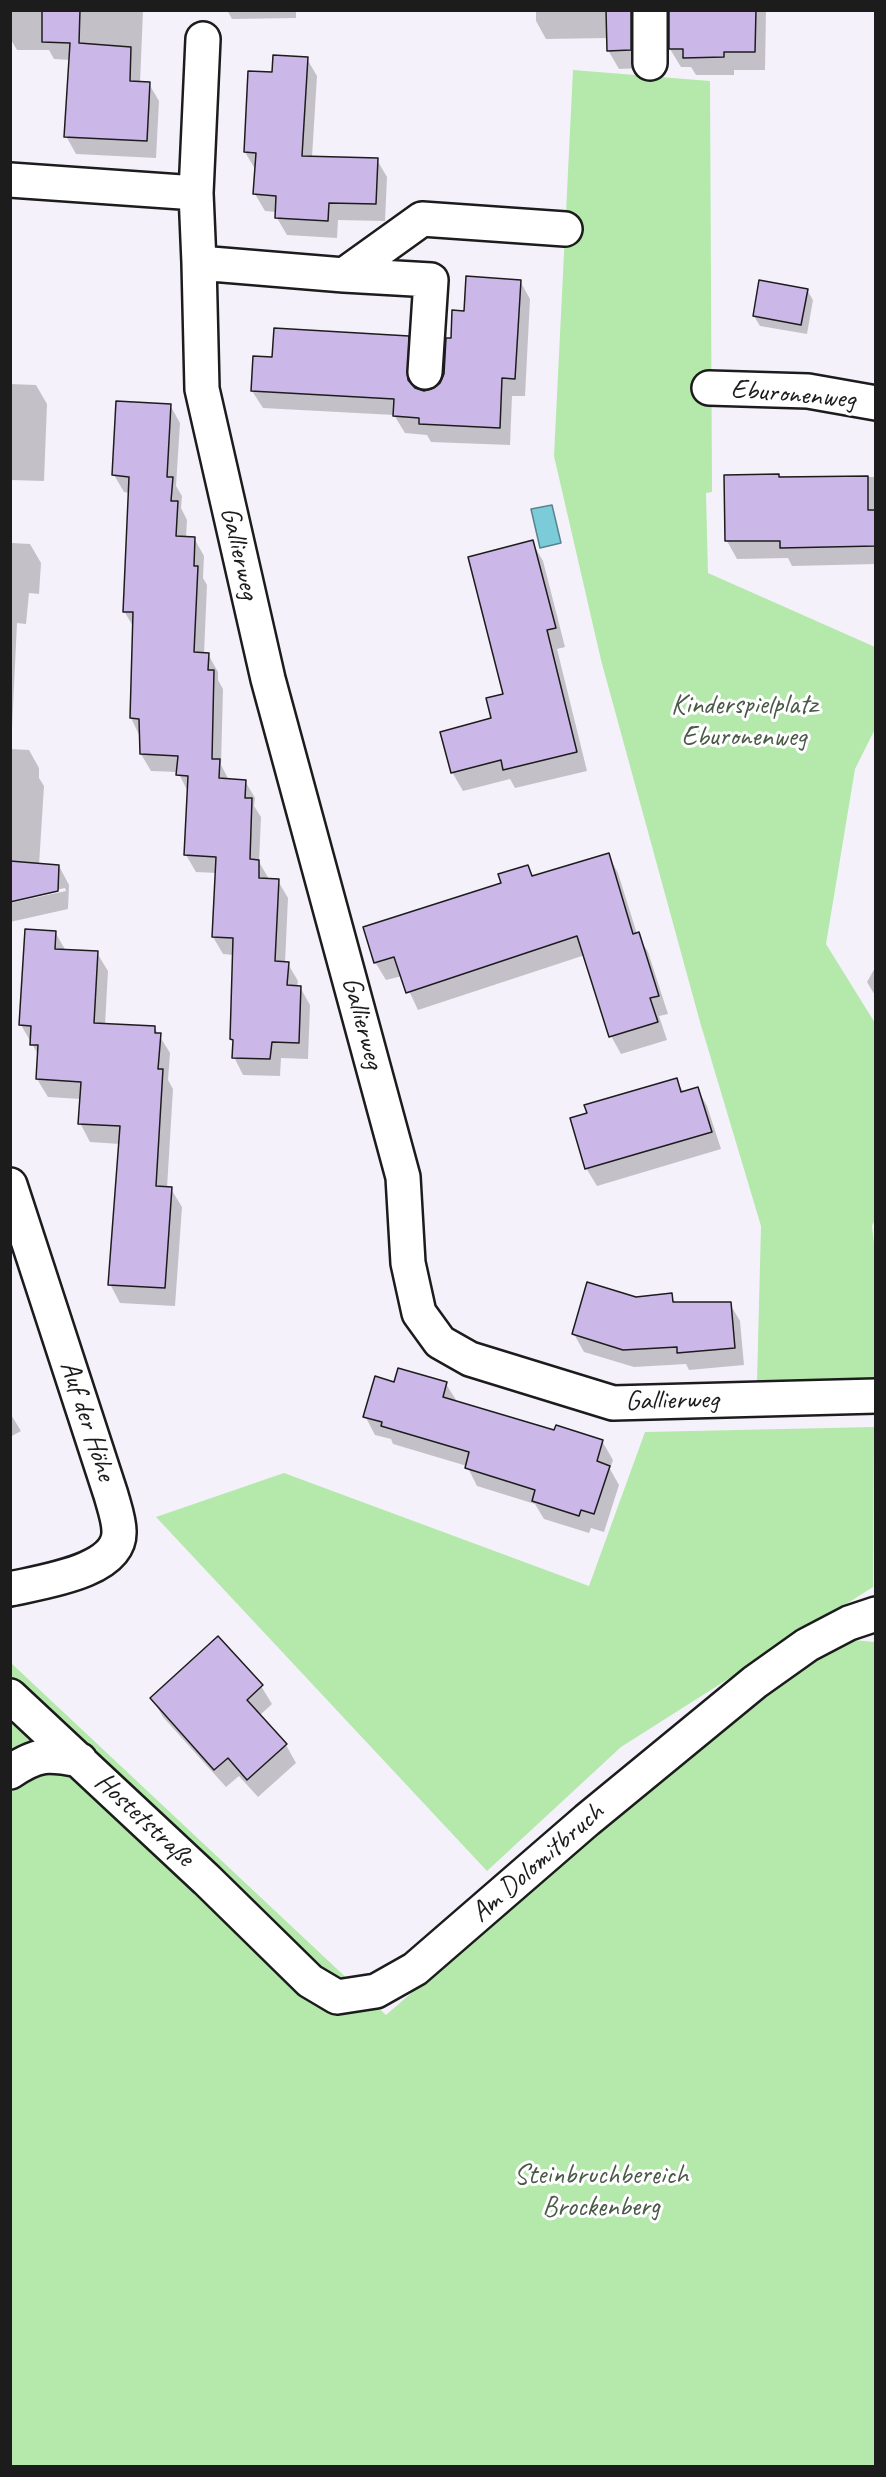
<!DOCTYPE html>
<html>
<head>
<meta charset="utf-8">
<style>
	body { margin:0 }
	#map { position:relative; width:886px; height:2477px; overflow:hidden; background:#f5f1fb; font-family:Caveat,sans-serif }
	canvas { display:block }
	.frame { position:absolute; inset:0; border:12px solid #1c1c1c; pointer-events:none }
</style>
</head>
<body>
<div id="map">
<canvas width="886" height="2477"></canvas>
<div class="frame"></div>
</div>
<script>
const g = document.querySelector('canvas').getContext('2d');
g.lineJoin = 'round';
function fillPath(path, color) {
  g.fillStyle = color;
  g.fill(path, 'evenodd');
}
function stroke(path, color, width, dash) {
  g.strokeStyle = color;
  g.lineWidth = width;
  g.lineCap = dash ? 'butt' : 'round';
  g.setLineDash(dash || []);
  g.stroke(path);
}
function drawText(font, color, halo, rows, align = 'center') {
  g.font = font + ' Caveat,sans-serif';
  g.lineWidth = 6;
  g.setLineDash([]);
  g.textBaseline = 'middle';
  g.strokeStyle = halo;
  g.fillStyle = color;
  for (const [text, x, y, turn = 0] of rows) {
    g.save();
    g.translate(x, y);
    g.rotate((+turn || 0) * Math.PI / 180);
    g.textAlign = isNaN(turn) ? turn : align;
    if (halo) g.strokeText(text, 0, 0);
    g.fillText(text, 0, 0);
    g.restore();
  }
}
fillPath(new Path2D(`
	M 573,70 L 710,81 L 712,492 L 706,493 L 708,573 L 875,647 L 875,729 L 855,769 L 826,944 L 875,1023 L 876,1217 L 872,1226 L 876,1261 L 875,1380 L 757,1381 L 761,1226 L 700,1022 L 601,660 L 554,456 Z
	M 874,1427 L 873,1587 L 621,1747 L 487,1871 L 156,1517 L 284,1473 L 589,1586 L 645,1432 Z
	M 853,1640 L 875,1642 L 875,2466 L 11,2466 L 10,1662 L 386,2015 L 754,1696 L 803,1664 Z`), '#b4e9ab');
const water = new Path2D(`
	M 552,505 L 561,543 L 540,548 L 531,509 Z`);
fillPath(water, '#7ccbd8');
stroke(water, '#56858d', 1.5);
fillPath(new Path2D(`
	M 10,10 L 206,10 L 143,11 L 140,83 L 149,84 L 159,101 L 156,158 L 76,154 L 66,136 L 71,60 L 54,59 L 49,50 L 17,50 L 10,38 Z
	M 227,10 L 296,10 L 296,18 L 232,19 Z
	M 536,10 L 657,10 L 641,68 L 619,69 L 608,50 L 608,38 L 546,39 L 536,21 Z
	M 666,10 L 766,10 L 765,70 L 734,70 L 734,75 L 696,75 L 691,67 L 681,67 L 670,49 Z
	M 307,59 L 317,76 L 312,157 L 377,160 L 387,177 L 385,221 L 338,220 L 337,238 L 287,235 L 277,218 L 277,212 L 265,211 L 255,194 L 255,169 L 245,152 L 273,73 Z
	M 520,281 L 530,299 L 525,396 L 512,396 L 510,445 L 431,442 L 427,435 L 405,433 L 394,415 L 263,408 L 252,391 L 274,359 L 408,337 L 418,355 L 418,390 L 433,390 L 441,384 L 452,340 L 466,312 Z
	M 807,290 L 813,300 L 807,334 L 760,326 L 754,316 Z
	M 10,384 L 36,385 L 47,404 L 44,481 L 10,480 Z
	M 170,405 L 180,423 L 176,486 L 182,496 L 181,508 L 187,520 L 186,538 L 194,538 L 204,556 L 203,578 L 207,585 L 204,654 L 208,654 L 218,672 L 218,680 L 223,689 L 221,765 L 229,780 L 245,781 L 255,798 L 254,806 L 261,817 L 259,862 L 269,879 L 278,881 L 288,898 L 285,963 L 288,964 L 298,981 L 297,987 L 300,987 L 310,1005 L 308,1059 L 281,1058 L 280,1076 L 243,1075 L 234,1057 L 234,955 L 223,954 L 213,937 L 217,873 L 196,872 L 186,855 L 188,792 L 178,772 L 151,771 L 141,754 L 142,741 L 131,718 L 134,628 L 124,611 L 130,493 L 124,492 L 114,475 Z
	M 725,476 L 876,477 L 876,564 L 792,566 L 788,558 L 737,559 L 727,541 Z
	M 10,540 L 12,543 L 30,544 L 41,563 L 39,594 L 29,593 L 26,624 L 17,623 L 11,749 L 29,750 L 39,768 L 39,778 L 44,786 L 39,865 L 59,866 L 69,885 L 68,909 L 10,922 L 10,903 L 66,891 L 65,888 L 10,900 Z
	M 532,542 L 543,561 L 565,647 L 557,649 L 587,771 L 515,788 L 510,779 L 463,791 L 452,772 L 493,719 L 505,695 Z
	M 608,855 L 618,873 L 637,934 L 648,952 L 668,1014 L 659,1016 L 667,1040 L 621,1054 L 611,1036 L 585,955 L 418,1010 L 402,976 L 386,980 L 375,962 L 527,867 L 534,877 Z
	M 55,932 L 66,951 L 97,953 L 108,971 L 105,1025 L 154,1027 L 170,1053 L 168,1080 L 173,1089 L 167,1188 L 171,1189 L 182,1207 L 175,1306 L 120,1303 L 110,1284 L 120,1144 L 90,1142 L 80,1123 L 81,1099 L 48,1097 L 37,1079 L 39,1056 L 21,1025 Z
	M 876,966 L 876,997 L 867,982 Z
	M 676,1079 L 684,1093 L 697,1088 L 707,1106 L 721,1149 L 597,1186 L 586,1168 Z
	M 671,1295 L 676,1304 L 730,1304 L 740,1321 L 744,1365 L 689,1370 L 686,1364 L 634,1367 L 584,1352 L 574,1334 L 636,1298 Z
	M 395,1383 L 446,1384 L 458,1403 L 555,1432 L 602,1441 L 613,1460 L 610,1469 L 619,1485 L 604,1532 L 591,1528 L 589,1533 L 544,1519 L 535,1504 L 477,1486 L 467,1466 L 393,1444 L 391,1439 L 375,1435 L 365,1416 Z
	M 10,1413 L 21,1431 L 10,1437 Z
	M 261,1686 L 272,1704 L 259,1716 L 286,1745 L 296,1763 L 258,1797 L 239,1776 L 226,1787 L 163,1717 L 152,1698 Z`), '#0003');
const building = new Path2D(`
	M 42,10 L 80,10 L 79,43 L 131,47 L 130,81 L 150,82 L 147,141 L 64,137 L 70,43 L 42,42 Z
	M 606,10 L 631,10 L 631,50 L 607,51 Z
	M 669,10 L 756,10 L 755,52 L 724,52 L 724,57 L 683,58 L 683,49 L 669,49 Z
	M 273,55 L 308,57 L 302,156 L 378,158 L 376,204 L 329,203 L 328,221 L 275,218 L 276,196 L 253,194 L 256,153 L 244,152 L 248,71 L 272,72 Z
	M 466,276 L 521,280 L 515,379 L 502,378 L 500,428 L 419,424 L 419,418 L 393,416 L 394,399 L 251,391 L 253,356 L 272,357 L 274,328 L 409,336 L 408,380 L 415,388 L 424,391 L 434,388 L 440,383 L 444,374 L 446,338 L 451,338 L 452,310 L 464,311 Z
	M 759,280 L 808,289 L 801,325 L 753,316 Z
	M 116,401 L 171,404 L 167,477 L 173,477 L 171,501 L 178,501 L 176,536 L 195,537 L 194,566 L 198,566 L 194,652 L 209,653 L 208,670 L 214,670 L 212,759 L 220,759 L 219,778 L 246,780 L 245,798 L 252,798 L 250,859 L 259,860 L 259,878 L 279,879 L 275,961 L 289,962 L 287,985 L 301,986 L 299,1043 L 272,1042 L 270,1059 L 232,1058 L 233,1040 L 230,1039 L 233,938 L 212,937 L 216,857 L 184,855 L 188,776 L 176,775 L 178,756 L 140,754 L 139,719 L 130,718 L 133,612 L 123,612 L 129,477 L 112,475 Z
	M 779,474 L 779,477 L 868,476 L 868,510 L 876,510 L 876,546 L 780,548 L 780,541 L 725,541 L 724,475 Z
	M 533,540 L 556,628 L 547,630 L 577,752 L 503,770 L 501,760 L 451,773 L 440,732 L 491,718 L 486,698 L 503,694 L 468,557 Z
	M 609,853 L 633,934 L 639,932 L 659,996 L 650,998 L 658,1022 L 609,1037 L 577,936 L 406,993 L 394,957 L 374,963 L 363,927 L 501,883 L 498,874 L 528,865 L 532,876 Z
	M 10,861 L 59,865 L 58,891 L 10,902 Z
	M 25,929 L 56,931 L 55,949 L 98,951 L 94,1023 L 155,1026 L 155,1033 L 161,1033 L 158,1069 L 163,1069 L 156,1186 L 172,1187 L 165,1288 L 108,1285 L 120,1126 L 78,1124 L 81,1082 L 36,1079 L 38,1045 L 30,1045 L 31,1026 L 19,1025 Z
	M 677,1078 L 681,1092 L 698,1087 L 712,1132 L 585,1169 L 570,1118 L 587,1113 L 584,1105 Z
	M 587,1282 L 636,1297 L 672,1293 L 673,1302 L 731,1302 L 735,1348 L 677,1353 L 677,1347 L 623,1350 L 572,1334 Z
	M 398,1368 L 447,1382 L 443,1397 L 554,1430 L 556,1425 L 603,1440 L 597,1461 L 610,1466 L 594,1514 L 581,1510 L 579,1516 L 532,1501 L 535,1490 L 465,1468 L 469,1452 L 381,1426 L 382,1422 L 363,1417 L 375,1376 L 394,1382 Z
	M 218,1636 L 263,1685 L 247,1700 L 287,1744 L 247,1780 L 228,1758 L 214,1770 L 150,1698 Z`);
fillPath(building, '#cbb8e9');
stroke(building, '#1c1c1c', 1.5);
const minor = new Path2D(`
	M 650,10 L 650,63
	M 10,180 L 196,193 L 199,263 L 344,275 L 422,219 L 565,229
	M 196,193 L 203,39
	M 199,263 L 202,389 L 268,679 L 403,1177 L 408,1263 L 419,1313 L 440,1342 L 470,1359 L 613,1403 L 876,1396
	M 344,275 L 431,280 L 425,372
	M 709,388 L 808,391 L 876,403
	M 10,1185 L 111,1495 C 114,1506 119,1520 119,1531 C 121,1572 40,1582 10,1589
	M 10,1696 L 207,1880 L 310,1981 L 337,1997 L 376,1991 L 415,1969 L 587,1820 L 755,1682 L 807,1645 L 849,1623 L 876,1614
	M 10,1772 C 38,1753 48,1754 80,1760`);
stroke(minor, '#1c1c1c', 38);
stroke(minor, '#fff', 33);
drawText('28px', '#1c1c1c', '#fff', [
	["Eburonenweg",793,395,5],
	["Gallierweg",239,553,77],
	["Gallierweg",362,1023,75],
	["Gallierweg",672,1401,-1],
	["Auf der Höhe",87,1421,72],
	["Hostetstraße",144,1820,43],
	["Am Dolomitbruch",538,1863,-41]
]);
drawText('28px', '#4a5a47', '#fff', [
	["Kinderspielplatz",744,706],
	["Eburonenweg",744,738],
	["Steinbruchbereich",601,2176],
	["Brockenberg",601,2208]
]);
</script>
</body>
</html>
